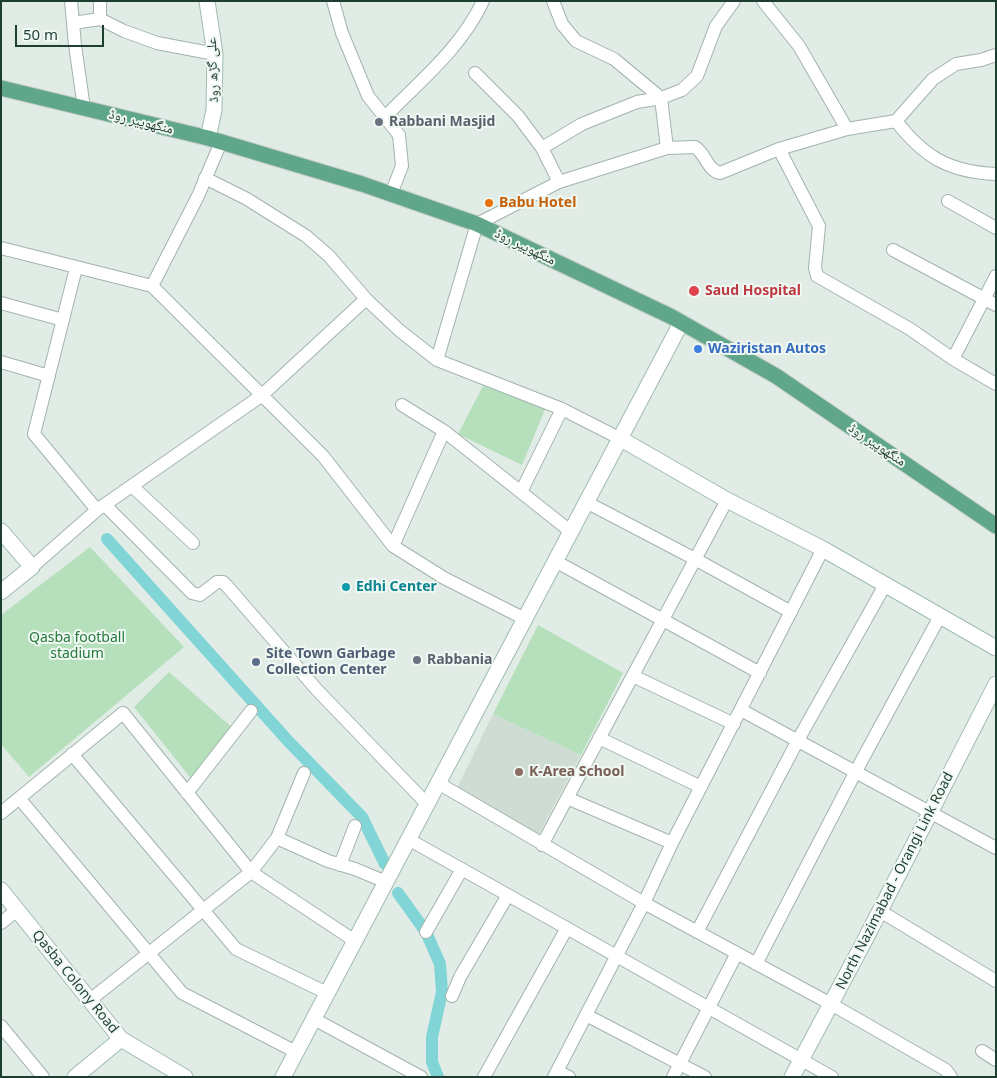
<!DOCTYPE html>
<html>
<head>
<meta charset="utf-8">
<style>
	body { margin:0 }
	#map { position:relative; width:997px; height:1078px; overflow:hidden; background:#e0ece5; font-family:"Noto Sans",sans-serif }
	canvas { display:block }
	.frame { position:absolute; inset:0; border:2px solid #1f3e32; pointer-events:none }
	.scale { position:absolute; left:15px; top:25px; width:89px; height:22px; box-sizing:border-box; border:2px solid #1f3e32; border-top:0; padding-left:6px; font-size:15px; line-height:18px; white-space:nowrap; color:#1f3e32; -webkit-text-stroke:4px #f0f8f3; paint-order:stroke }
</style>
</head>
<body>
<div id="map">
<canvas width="997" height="1078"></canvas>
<div class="frame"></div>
<div class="scale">50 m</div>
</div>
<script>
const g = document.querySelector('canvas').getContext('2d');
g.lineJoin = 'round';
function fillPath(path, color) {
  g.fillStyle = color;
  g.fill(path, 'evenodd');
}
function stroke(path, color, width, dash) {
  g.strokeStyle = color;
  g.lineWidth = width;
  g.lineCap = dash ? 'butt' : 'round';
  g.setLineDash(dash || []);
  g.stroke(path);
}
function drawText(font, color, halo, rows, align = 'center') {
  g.font = font + ' "Noto Sans","Noto Naskh Arabic",sans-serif';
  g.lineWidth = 4;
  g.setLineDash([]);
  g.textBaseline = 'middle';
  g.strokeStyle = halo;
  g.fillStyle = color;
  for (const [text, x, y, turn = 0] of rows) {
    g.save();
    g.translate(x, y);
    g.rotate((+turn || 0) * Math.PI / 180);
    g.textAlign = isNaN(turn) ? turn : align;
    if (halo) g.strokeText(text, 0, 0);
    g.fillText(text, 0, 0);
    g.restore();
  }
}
fillPath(new Path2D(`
	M 493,714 L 581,755 L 538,836 L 457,788 Z`), '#cedcd4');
fillPath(new Path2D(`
	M 483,386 L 546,407 L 522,465 L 458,434 Z
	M 90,547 L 184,647 L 29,777 L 1,744 L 1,615 Z
	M 538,625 L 623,673 L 581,755 L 493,714 Z
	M 169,672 L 236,731 L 197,786 L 134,707 Z`), '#b6e0bc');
stroke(new Path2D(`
	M 107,539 L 289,742 L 362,817 L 385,864
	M 398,893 L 426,932 L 440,964 L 442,992 L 432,1037 L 432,1062 L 438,1077`), '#82d5d7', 12);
const street = new Path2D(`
	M 71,1 L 75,45 L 84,108
	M 100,1 L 100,19 L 124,31 L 157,43 L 215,54
	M 333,1 L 342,33 L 368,96 L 399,135 L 402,166 L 391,194
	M 553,1 L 562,24 L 576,41 L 614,59 L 661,98 L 667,148
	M 763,1 L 799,46 L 847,129
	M 73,23 L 100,19
	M 475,73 L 518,116 L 542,148 L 559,182
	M 385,117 C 420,81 462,47 483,1
	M 896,121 C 924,157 949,172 996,174
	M 542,148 L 582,124 L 637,102 L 661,98 L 682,90 L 697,76 L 716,26 L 734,1
	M 779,149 L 819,226 L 815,268 L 817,276 L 910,329 L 953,359 L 996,384
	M 205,178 L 247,199 L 306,236 L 329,256 L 366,299 L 399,330 L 437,360 L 562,409 L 621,439
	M 948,201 L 996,228
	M 1,248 L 152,286 L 323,456 L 393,546 L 444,578 L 525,619
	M 893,250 L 996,305
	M 76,268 L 34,434 L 97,510
	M 152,286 L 198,196 L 221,142
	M 1,303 L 63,320
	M 953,359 L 996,276
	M 437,360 L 477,224 L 559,182 L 667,148 L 695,147 C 706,154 707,170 720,173 L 779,149 L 847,129 L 896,121 L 933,79 L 956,64 L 981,60 L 996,55
	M 1,362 L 49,376
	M 402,405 L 444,431 L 570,531
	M 132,486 L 193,543
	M 521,492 L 562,409
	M 586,502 L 695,559 L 791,612
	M 105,505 L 192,593 L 200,595 L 217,582 L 223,582 L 227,586 L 318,691 L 427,804
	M 393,546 L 444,431
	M 555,561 L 760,673
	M 32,567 L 97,510 L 261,396 L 366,299
	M 633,676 L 734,724
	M 741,710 L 996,848
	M 599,738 L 701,787
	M 72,754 L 236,949 L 327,993
	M 438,783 L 644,903 L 831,1004 L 946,1070 L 951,1077
	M 187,793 L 251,711
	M 19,798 L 182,993 L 296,1052
	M 567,798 L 672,843
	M 1,813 L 123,713 L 251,872 L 355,941
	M 277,838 L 328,861 L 355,869 L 386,882
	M 408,839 L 832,1077
	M 542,845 L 727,500
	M 340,865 L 355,826
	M 880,911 L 996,981
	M 1,923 L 17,910
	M 426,932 L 462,869
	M 697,932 L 798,740 L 885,585
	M 756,964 L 856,771 L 940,616
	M 452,996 L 460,977 L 508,895
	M 90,1000 L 251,872 L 277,838 L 304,773
	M 586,1015 L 705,1077
	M 314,1019 L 421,1077
	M 1,1026 L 43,1077
	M 982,1051 L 996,1060
	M 557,1071 L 569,1077
	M 484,1077 L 567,928
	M 554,1077 L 644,903 L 672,843 L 823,549
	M 673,1077 L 737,953`);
const secondary = new Path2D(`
	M 207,1 L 215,54 L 214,110 L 208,138
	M 621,439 L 727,500 L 823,549 L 996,648
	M 1,531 L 32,567 L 1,592
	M 1,890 L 121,1039 L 185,1077
	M 75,1077 L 121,1039
	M 283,1077 L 681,323
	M 792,1077 L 866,938 L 996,684`);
const primary = new Path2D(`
	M 1,88 L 208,138 L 362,184 L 477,224 L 670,316 L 776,376 L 996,526`);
stroke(street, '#a2b4ac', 14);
stroke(secondary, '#a0bcaf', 17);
stroke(primary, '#c0c9c6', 17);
stroke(street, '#fff', 12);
stroke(secondary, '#fff', 15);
stroke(primary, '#60a68b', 15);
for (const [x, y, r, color] of [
	[379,122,5,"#6b7280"],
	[489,203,5,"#e8710a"],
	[694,291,6,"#e0444e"],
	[698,349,5,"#3f7fe0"],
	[346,587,5,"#0f9aa8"],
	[417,660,5,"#6b7280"],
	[256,662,5,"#5c6f8a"],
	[519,772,5,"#8d6e63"]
]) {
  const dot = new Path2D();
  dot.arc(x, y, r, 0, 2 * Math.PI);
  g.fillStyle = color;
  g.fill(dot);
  stroke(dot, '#f0f8f3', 2);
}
drawText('14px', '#1f3e32', '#f0f8f3', [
	["علی گڑھ روڈ",213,70,-92],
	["منگھوپیر روڈ",141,122,14],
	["منگھوپیر روڈ",525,247,26],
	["منگھوپیر روڈ",877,445,34],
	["North Nazimabad - Orangi Link Road",895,881,-63],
	["Qasba Colony Road",75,982,51]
]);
drawText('bold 14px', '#5b616d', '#f0f8f3', [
	["Rabbani Masjid",389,122],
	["Rabbania",427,660]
], 'left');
drawText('bold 14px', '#c56008', '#f0f8f3', [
	["Babu Hotel",499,203]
], 'left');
drawText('bold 14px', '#be3a42', '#f0f8f3', [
	["Saud Hospital",705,291]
], 'left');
drawText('bold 14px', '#366cbe', '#f0f8f3', [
	["Waziristan Autos",708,349]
], 'left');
drawText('bold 14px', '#0d838f', '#f0f8f3', [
	["Edhi Center",356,587]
], 'left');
drawText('14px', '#25793b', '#f0f8f3', [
	["Qasba football",77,638],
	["stadium",77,654]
]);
drawText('bold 14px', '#4e5e75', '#f0f8f3', [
	["Site Town Garbage",266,654],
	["Collection Center",266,670]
], 'left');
drawText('bold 14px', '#785e54', '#f0f8f3', [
	["K-Area School",529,772]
], 'left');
</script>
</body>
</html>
